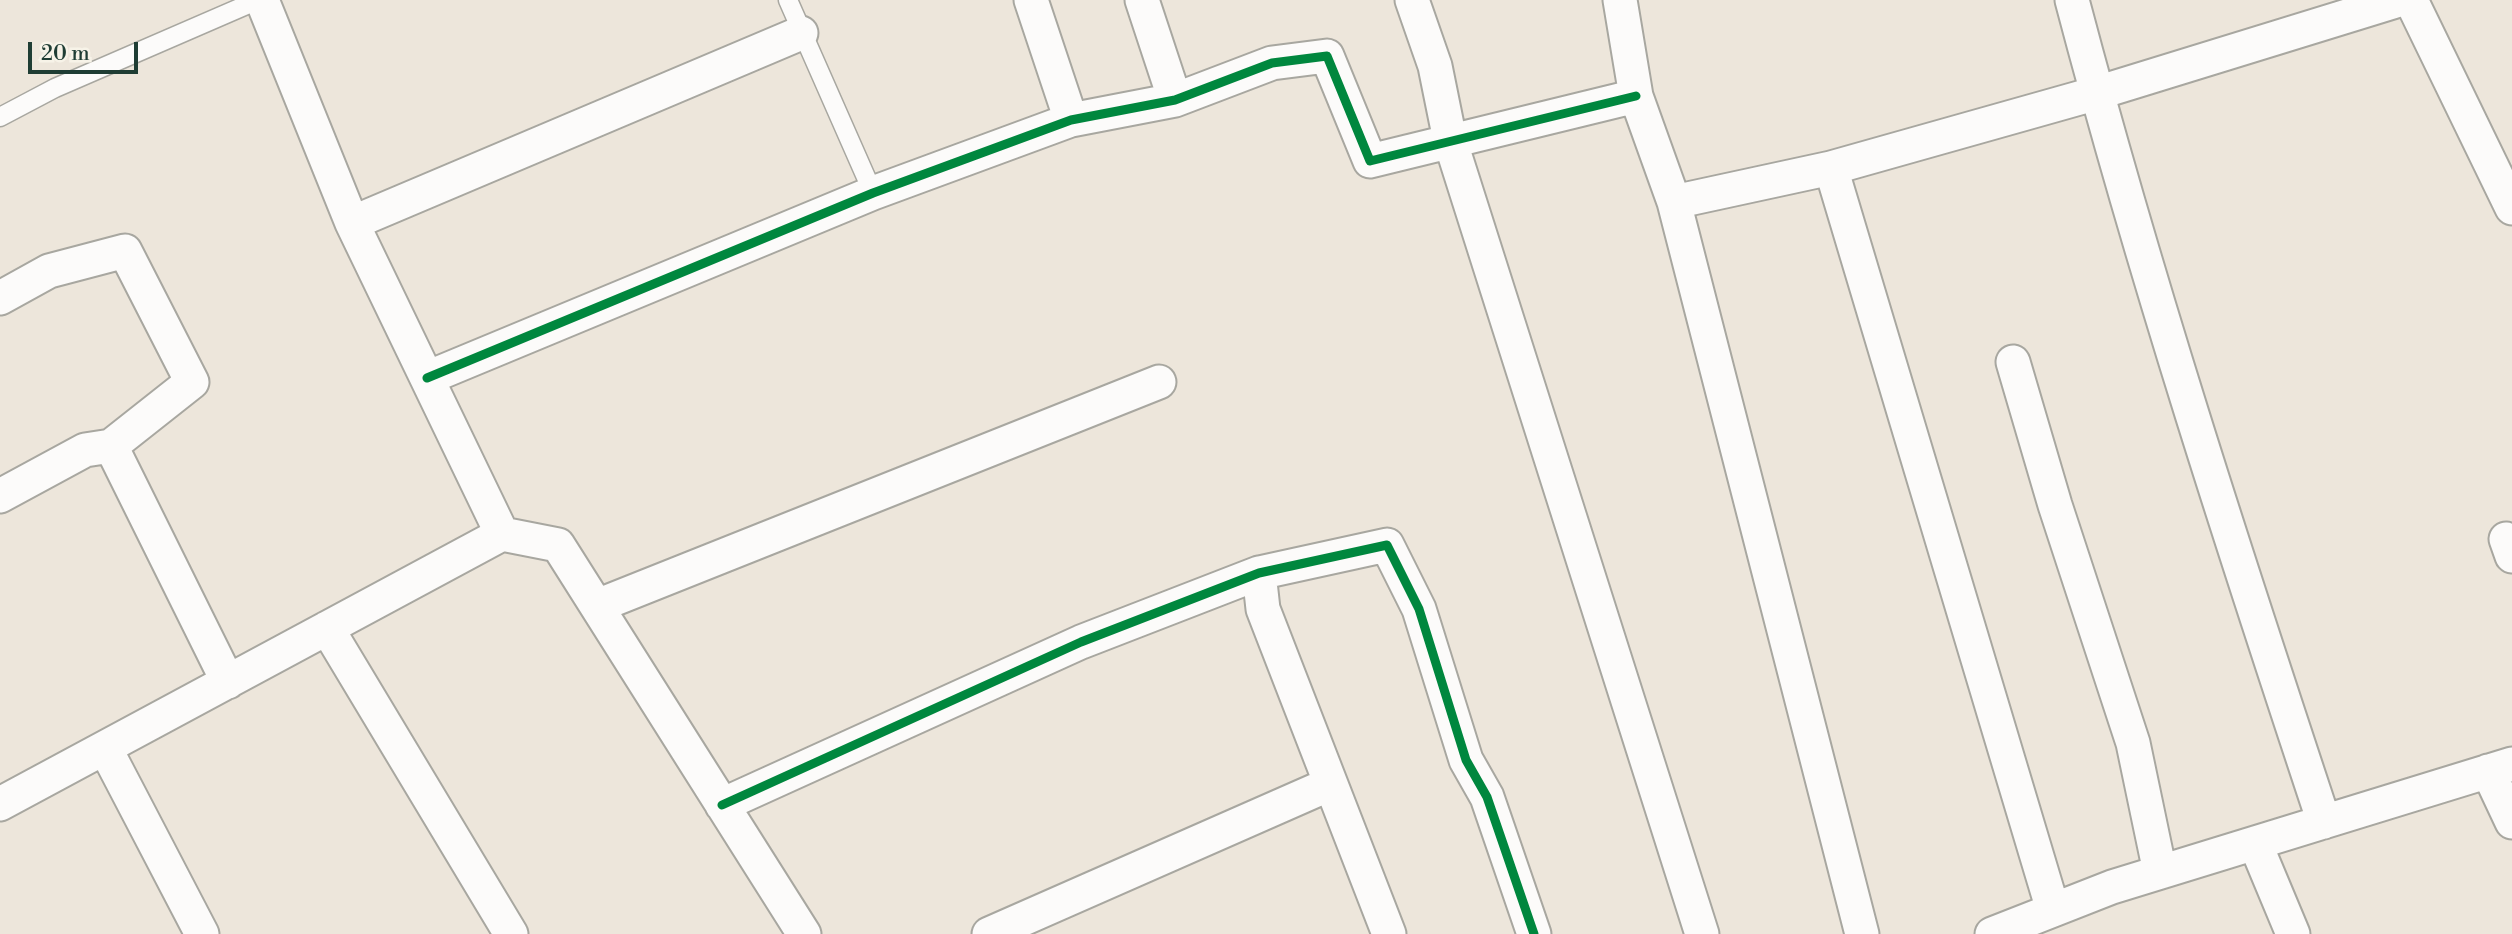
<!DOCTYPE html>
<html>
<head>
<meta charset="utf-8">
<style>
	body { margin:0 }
	#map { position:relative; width:2512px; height:934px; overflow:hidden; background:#ede6db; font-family:"Libre Bodoni",serif }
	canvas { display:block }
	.scale { position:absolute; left:28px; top:42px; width:110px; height:32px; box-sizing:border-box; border:4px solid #1f3d34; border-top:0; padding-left:9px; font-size:21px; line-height:24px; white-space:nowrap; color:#1f3d34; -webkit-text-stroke:5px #f7f3e8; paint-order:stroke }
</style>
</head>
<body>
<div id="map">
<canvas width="2512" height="934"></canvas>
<div class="scale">20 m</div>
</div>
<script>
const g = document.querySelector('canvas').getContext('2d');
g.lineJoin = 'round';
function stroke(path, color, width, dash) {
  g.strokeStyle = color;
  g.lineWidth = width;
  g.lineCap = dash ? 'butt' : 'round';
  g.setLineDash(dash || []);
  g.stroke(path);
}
const service = new Path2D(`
	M 788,0 L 873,193
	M 0,117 L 55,88 L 258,0`);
const minor = new Path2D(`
	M 262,0 L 352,223 L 502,534
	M 1031,0 L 1071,120
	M 1142,0 L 1175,100
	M 1412,0 L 1435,66 L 1450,140 L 1702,934
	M 1620,0 L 1636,96 L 1674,202 L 1862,934
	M 2072,0 C 2145,277 2234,550 2324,822
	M 2411,0 L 2512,208
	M 1831,168 L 2053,910
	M 1674,202 L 1831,168 L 2097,93 L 2399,0
	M 352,223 L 801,33
	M 0,298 L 49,271 L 125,251 L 192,382 L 111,446 L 85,450 L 0,496
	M 2013,362 L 2055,505 L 2133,743 L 2160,872
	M 427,378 L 873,193 L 1071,120 L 1175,100 L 1272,63 L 1327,56 L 1370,161 L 1636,96
	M 111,446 L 228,682
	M 2506,539 L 2512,556
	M 1259,573 L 1263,609 L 1389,934
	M 597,606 L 1159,382
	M 327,628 L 511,934
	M 105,748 L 202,934
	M 2488,771 L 2512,822
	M 0,804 L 502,534 L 558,545 L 804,934
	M 722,805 L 1081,642 L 1259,573 L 1387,545 L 1419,609 L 1466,760 L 1487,797 L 1534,934
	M 2255,843 L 2293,934
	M 989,934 L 1330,784
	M 1992,934 L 2112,887 L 2512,764`);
stroke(service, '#a8a7a0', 21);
stroke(minor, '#a8a7a0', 37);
stroke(service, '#fcfbfa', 18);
stroke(minor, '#fcfbfa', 33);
stroke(new Path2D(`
	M 427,378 L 873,193 L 1071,120 L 1175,100 L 1272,63 L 1327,56 L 1370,161 L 1636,96
	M 722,805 L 1081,642 L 1259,573 L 1387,545 L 1419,609 L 1466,760 L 1487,797 L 1534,934`), '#00873e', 9);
</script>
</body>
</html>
